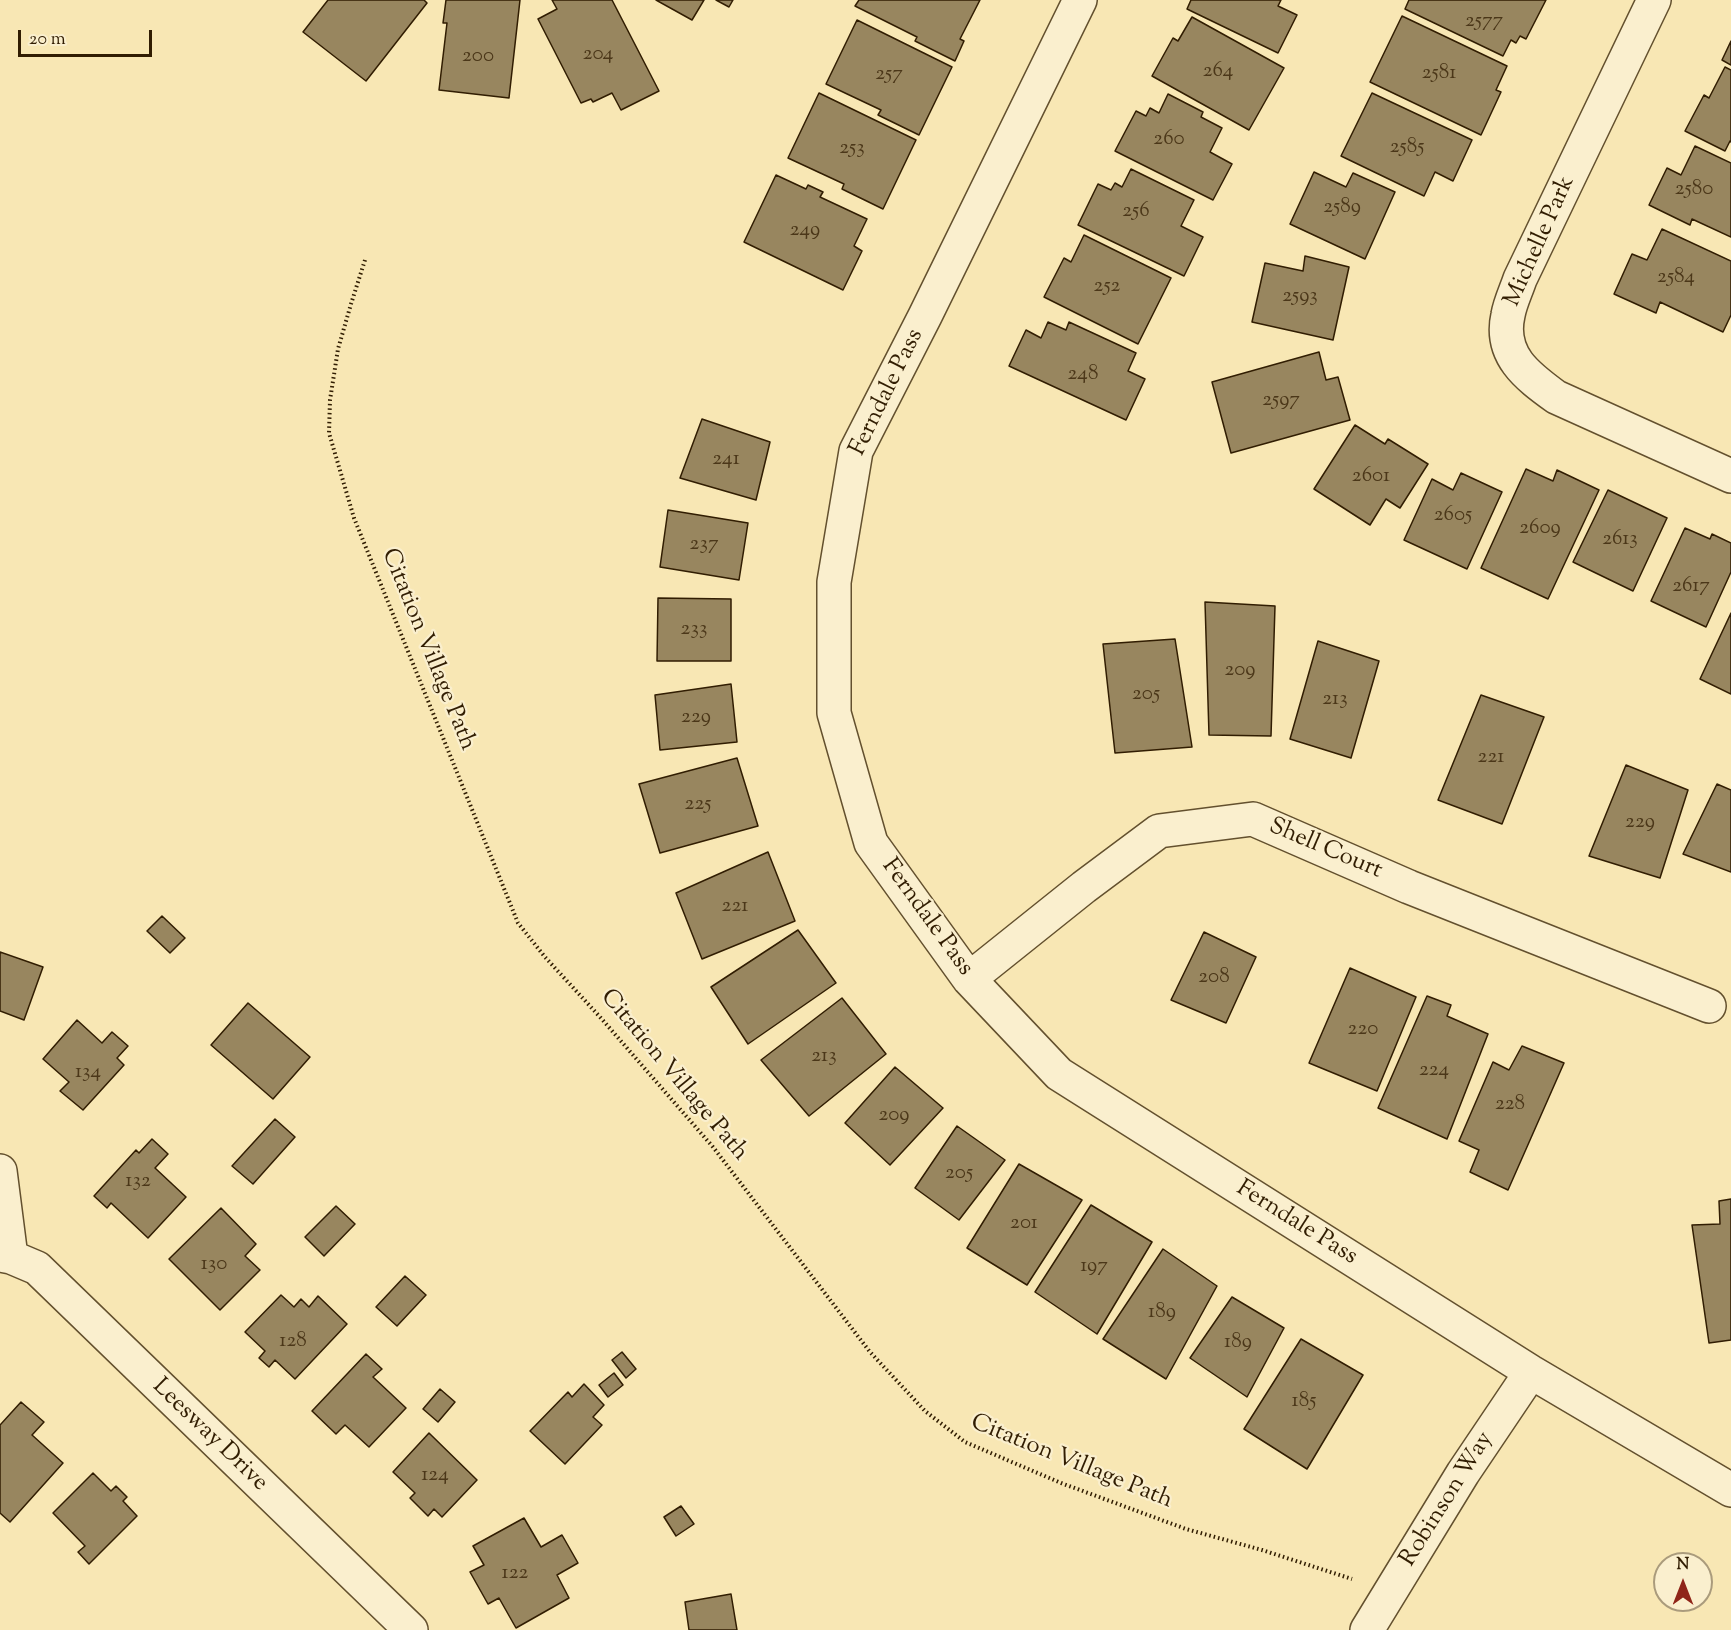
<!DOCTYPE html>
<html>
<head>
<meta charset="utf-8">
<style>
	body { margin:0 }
	#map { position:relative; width:1731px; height:1630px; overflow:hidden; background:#f8e7b4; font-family:"Sorts Mill Goudy",serif }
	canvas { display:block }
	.north { position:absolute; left:1653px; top:1552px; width:60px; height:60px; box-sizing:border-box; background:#faefce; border:2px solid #aa9b7c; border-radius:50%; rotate:0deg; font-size:16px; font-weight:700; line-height:24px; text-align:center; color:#311d02 }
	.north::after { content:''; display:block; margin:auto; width:21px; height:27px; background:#8f2418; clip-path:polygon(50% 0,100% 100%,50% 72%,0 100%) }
	.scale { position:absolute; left:18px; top:30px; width:134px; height:27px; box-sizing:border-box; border:3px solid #311d02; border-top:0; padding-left:8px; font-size:18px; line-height:21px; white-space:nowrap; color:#311d02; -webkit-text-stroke:4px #faefce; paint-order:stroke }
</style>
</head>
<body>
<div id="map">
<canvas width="1731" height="1630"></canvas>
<div class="north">N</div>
<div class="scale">20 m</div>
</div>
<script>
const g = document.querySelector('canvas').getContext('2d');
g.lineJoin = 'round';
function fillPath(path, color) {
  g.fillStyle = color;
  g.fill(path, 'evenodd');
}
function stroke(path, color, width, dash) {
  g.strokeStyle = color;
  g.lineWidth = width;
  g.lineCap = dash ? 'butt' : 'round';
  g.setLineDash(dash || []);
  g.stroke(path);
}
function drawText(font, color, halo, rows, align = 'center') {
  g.font = font + ' "Sorts Mill Goudy",serif';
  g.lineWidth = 4.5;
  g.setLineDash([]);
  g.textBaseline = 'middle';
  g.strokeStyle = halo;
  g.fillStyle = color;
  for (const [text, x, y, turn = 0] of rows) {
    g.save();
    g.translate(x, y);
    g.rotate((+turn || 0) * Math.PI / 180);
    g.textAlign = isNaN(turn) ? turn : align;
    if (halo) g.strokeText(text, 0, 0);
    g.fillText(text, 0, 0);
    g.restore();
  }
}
const building = new Path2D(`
	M 328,0 L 424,0 L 427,3 L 366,81 L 303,32 Z
	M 446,0 L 520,0 L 509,98 L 439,90 L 447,23 L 443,23 Z
	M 552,0 L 612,0 L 659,91 L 621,110 L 612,93 L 593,102 L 591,99 L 581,103 L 538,19 L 557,9 Z
	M 656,0 L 704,0 L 692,20 Z
	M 716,0 L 733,0 L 729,7 Z
	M 859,0 L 980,0 L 960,39 L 964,41 L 955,61 L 915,41 L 917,37 L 855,6 Z
	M 1191,0 L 1281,0 L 1278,6 L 1297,15 L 1278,53 L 1187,9 Z
	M 1409,0 L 1546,0 L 1526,39 L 1520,36 L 1516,43 L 1511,40 L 1503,56 L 1405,9 Z
	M 1402,16 L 1507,66 L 1496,90 L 1501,92 L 1481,135 L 1370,82 Z
	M 1192,17 L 1284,68 L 1249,130 L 1152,76 L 1173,38 L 1178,41 Z
	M 857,20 L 952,67 L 919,135 L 878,115 L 881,110 L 826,84 Z
	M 1731,41 L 1731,65 L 1722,60 Z
	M 1725,67 L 1731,70 L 1731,142 L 1730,141 L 1725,151 L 1685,131 L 1704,95 L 1709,98 Z
	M 819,93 L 916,140 L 883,209 L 842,189 L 844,184 L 788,158 Z
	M 1372,93 L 1472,140 L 1453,181 L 1435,172 L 1424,196 L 1341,156 Z
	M 1168,94 L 1203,112 L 1201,117 L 1222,128 L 1210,152 L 1232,164 L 1213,200 L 1115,151 L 1136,111 L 1146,116 L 1150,108 L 1159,113 Z
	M 1695,146 L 1731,163 L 1731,237 L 1692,219 L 1690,225 L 1649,205 L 1667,168 L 1681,175 Z
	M 1131,169 L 1194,200 L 1181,226 L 1203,237 L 1184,276 L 1078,225 L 1098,184 L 1111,190 L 1115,183 L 1122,187 Z
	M 1314,172 L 1346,187 L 1353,173 L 1395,192 L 1365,259 L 1290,224 Z
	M 776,175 L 806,189 L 808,185 L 823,192 L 820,197 L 867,219 L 854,246 L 862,251 L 843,290 L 744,242 Z
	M 1662,229 L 1731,261 L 1731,315 L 1723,332 L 1660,302 L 1656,313 L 1614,294 L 1632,254 L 1647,260 Z
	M 1084,235 L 1171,278 L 1138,344 L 1044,297 L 1064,258 L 1071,262 Z
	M 1305,256 L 1349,267 L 1333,340 L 1252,322 L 1265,263 L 1303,271 Z
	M 1048,322 L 1066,330 L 1069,322 L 1136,353 L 1128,371 L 1145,379 L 1126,420 L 1009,366 L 1026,330 L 1041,338 Z
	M 1319,352 L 1326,380 L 1338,377 L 1350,420 L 1231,453 L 1212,382 Z
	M 702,419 L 770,442 L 756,500 L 680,478 Z
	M 1355,425 L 1385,444 L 1388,439 L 1428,464 L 1400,508 L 1386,499 L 1370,525 L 1314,489 Z
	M 1526,469 L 1553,481 L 1557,470 L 1599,490 L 1548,599 L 1481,568 Z
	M 1461,473 L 1502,492 L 1467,569 L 1404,540 L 1432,479 L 1453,490 Z
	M 1608,490 L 1667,518 L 1633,591 L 1573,562 Z
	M 668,510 L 748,523 L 739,580 L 660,567 Z
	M 1685,528 L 1710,539 L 1712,534 L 1731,543 L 1731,572 L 1706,627 L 1651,601 Z
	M 658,598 L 731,599 L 731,661 L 657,661 Z
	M 1205,602 L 1275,606 L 1271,736 L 1209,735 Z
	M 1731,613 L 1731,694 L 1700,679 Z
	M 1175,639 L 1192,747 L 1115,753 L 1103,644 Z
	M 1318,641 L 1379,661 L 1351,758 L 1290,739 Z
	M 731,684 L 737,742 L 660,750 L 655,695 Z
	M 1481,695 L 1544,717 L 1502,824 L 1438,800 Z
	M 737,758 L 758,826 L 660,853 L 639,784 Z
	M 1626,765 L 1688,790 L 1660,878 L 1589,856 Z
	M 1717,784 L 1731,790 L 1731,872 L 1683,854 Z
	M 768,852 L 795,921 L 702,959 L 676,893 Z
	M 162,916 L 185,938 L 170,953 L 147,931 Z
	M 798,930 L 836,983 L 748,1044 L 711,987 Z
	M 1204,932 L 1256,957 L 1226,1023 L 1171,1000 Z
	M 0,952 L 43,967 L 24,1020 L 0,1011 Z
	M 1350,968 L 1416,997 L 1377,1091 L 1309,1063 Z
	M 1427,996 L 1451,1005 L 1447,1016 L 1488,1034 L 1447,1139 L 1378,1108 Z
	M 842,998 L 886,1054 L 809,1116 L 761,1060 Z
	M 248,1003 L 310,1057 L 273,1099 L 211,1045 Z
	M 77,1020 L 102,1043 L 112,1032 L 128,1046 L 117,1058 L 124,1065 L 83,1110 L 60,1091 L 69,1082 L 43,1059 Z
	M 1522,1046 L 1564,1063 L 1508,1190 L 1470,1172 L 1479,1150 L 1459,1141 L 1493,1062 L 1509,1070 Z
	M 895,1067 L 943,1108 L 890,1165 L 845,1123 Z
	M 275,1119 L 295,1137 L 253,1184 L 232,1166 Z
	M 957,1126 L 1005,1160 L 959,1220 L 915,1188 Z
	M 152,1139 L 168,1154 L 155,1168 L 186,1197 L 148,1238 L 111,1203 L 107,1208 L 94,1196 L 136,1150 L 139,1153 Z
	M 1019,1164 L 1082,1200 L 1027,1285 L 967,1248 Z
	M 1731,1199 L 1731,1340 L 1709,1343 L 1692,1225 L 1720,1224 L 1719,1201 Z
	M 1091,1205 L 1152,1242 L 1097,1334 L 1035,1292 Z
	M 336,1206 L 355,1224 L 324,1256 L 305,1237 Z
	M 221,1208 L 256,1244 L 245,1256 L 260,1270 L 220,1310 L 169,1259 Z
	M 1163,1249 L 1217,1286 L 1166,1379 L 1103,1339 Z
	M 405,1276 L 426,1295 L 397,1326 L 376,1307 Z
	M 281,1295 L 294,1307 L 301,1299 L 309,1307 L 318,1296 L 347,1324 L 295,1379 L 275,1360 L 269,1367 L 259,1358 L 265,1351 L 245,1332 Z
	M 1232,1297 L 1284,1328 L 1247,1397 L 1190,1358 Z
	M 1301,1339 L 1363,1375 L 1307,1469 L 1244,1429 Z
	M 622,1352 L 636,1369 L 626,1378 L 612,1360 Z
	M 366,1354 L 382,1369 L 373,1377 L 406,1408 L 369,1447 L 345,1425 L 336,1434 L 312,1411 Z
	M 614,1373 L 623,1385 L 608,1397 L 599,1385 Z
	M 584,1384 L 604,1405 L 593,1417 L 602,1425 L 565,1464 L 530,1431 L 568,1392 L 572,1397 Z
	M 440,1389 L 455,1402 L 438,1422 L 423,1409 Z
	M 21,1402 L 44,1422 L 32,1435 L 63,1463 L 10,1522 L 0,1513 L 0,1425 Z
	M 429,1433 L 477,1480 L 442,1517 L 434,1509 L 428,1516 L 410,1498 L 415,1493 L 393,1472 Z
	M 93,1473 L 111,1491 L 116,1486 L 127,1497 L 123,1501 L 137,1516 L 89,1564 L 78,1552 L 85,1546 L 53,1513 Z
	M 681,1506 L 694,1524 L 676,1536 L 664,1517 Z
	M 524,1518 L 541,1547 L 562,1535 L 578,1563 L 557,1575 L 569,1598 L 516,1628 L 499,1598 L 488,1604 L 470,1572 L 484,1565 L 473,1546 Z
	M 731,1594 L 737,1630 L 689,1630 L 685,1602 Z`);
fillPath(building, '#98865f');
stroke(building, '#311d02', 1.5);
const street = new Path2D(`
	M 1080,0 L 925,316 L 856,451 L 834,582 L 834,713 L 871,843 L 969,979 L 1059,1074 L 1531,1372 L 1731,1490
	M 1654,0 L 1520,279 C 1516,291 1510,303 1508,315 C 1499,355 1527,376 1556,397 L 1731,476
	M 969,979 L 1084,887 L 1159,831 L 1253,819 L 1409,887 L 1709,1006
	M 0,1171 L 11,1257
	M 0,1255 L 11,1257 L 37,1268 L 411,1630
	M 1367,1630 L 1463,1473 L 1531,1372`);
stroke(street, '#63502e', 36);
stroke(new Path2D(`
	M 365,260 L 351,304 L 338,349 L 330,400 L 329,433 L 354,518 L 518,923 L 545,957 L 600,1017 L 713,1147 L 870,1352 L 925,1411 L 965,1442 L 1061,1483 L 1186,1529 L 1262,1550 L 1352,1579`), '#311d02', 4, [1.5, 3]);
stroke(street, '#faefce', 33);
drawText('21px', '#4b3719', null, [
	["2577",1484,22],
	["204",598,55],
	["200",478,57],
	["264",1218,72],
	["2581",1439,74],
	["257",889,75],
	["260",1169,140],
	["2585",1407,148],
	["253",852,149],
	["2580",1694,190],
	["2589",1342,208],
	["256",1136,212],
	["249",805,231],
	["2584",1676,278],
	["252",1107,287],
	["2593",1300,297],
	["248",1083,375],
	["2597",1281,401],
	["241",726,460],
	["2601",1371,477],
	["2605",1453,516],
	["2609",1540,529],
	["2613",1620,540],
	["237",704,545],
	["2617",1691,587],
	["233",694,630],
	["209",1240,671],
	["205",1146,695],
	["213",1335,700],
	["229",696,718],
	["221",1491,758],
	["225",698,805],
	["229",1640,823],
	["221",735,907],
	["208",1214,978],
	["220",1363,1030],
	["213",824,1057],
	["224",1434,1071],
	["134",88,1073],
	["228",1510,1105],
	["209",894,1116],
	["205",959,1174],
	["132",138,1182],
	["201",1024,1224],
	["130",214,1265],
	["197",1094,1267],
	["189",1162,1313],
	["128",293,1342],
	["189",1238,1343],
	["185",1304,1402],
	["124",435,1476],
	["122",515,1574]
]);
drawText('24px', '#311d02', '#faefce', [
	["Michelle Park",1541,242,-66],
	["Ferndale Pass",888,393,-64],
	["Citation Village Path",427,650,68],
	["Shell Court",1325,850,23],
	["Ferndale Pass",926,918,54],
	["Citation Village Path",673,1076,50],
	["Ferndale Pass",1296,1224,32],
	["Leesway Drive",209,1436,44],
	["Citation Village Path",1071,1463,22],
	["Robinson Way",1448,1500,-58]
]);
</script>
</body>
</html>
